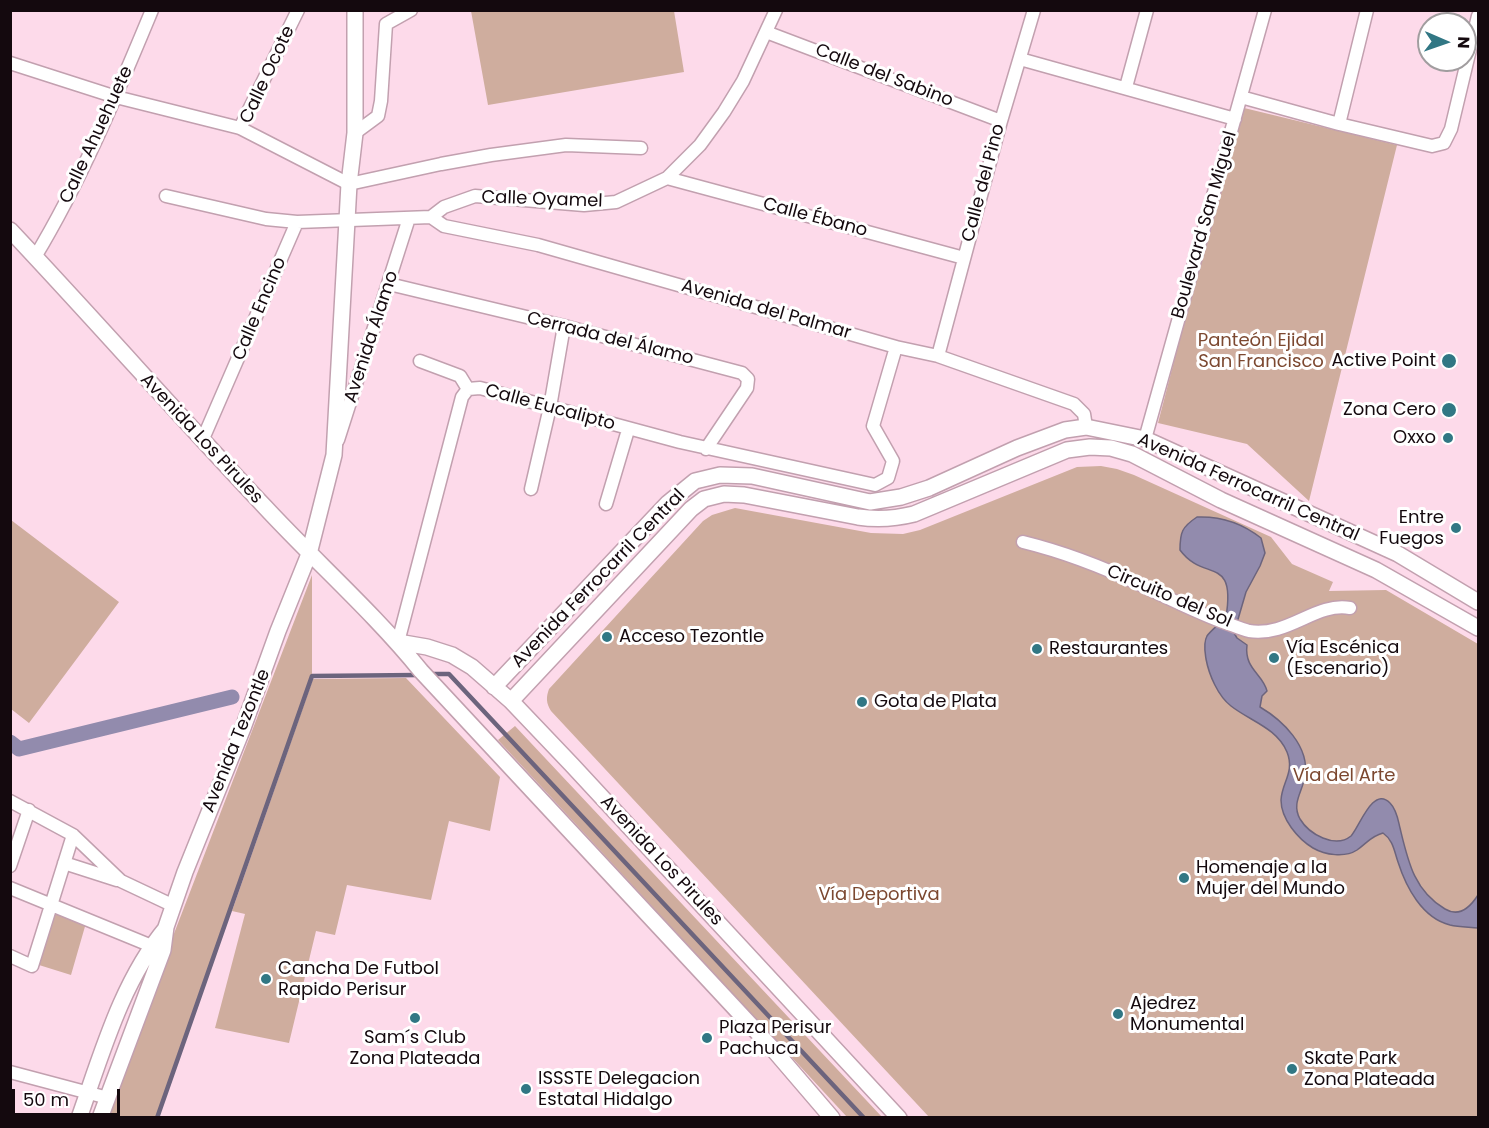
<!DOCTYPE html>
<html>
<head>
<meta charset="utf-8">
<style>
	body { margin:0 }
	#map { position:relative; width:1489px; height:1128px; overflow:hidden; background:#fddaea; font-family:Poppins,sans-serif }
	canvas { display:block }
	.frame { position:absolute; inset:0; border:12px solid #14090e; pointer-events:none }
	.north { position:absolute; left:1417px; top:12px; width:60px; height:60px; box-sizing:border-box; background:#fff; border:2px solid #a19d9f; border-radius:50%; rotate:92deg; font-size:16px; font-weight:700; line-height:24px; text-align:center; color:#14090e }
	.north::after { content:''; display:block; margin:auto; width:21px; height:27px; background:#317784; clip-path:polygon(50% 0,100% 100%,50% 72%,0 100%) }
	.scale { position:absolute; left:12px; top:1089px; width:108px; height:27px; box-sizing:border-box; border:3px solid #14090e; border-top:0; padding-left:8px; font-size:18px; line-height:21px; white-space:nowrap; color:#14090e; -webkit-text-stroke:4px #fff; paint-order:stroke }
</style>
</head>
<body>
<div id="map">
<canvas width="1489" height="1128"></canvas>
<div class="frame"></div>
<div class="north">N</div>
<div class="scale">50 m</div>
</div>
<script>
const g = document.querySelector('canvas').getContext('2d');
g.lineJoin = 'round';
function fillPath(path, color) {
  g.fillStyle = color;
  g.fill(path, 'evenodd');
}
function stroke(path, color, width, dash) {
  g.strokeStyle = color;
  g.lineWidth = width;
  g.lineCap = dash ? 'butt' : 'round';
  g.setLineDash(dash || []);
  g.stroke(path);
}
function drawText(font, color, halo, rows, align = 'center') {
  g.font = font + ' Poppins,sans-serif';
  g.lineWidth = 6;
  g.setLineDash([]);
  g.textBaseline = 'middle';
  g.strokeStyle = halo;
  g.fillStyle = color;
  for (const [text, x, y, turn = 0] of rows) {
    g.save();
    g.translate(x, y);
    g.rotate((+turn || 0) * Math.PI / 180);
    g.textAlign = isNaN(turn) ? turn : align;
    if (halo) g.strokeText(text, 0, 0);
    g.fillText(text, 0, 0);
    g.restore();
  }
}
fillPath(new Path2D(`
	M 471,11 L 674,11 L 684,72 L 488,105 Z
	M 1240,107 L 1397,145 L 1309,501 L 1247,444 L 1158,423 Z
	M 1101,466 L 1117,469 L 1134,475 L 1271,537 L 1292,564 L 1333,582 L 1329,591 L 1386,590 L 1478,644 L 1478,1117 L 929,1117 L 551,711 C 546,703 546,697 549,689 L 703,521 L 712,515 L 735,508 L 871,533 L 903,534 L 920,530 L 1077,467 Z
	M 11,520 L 119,602 L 29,723 L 11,709 Z
	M 312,575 L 312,676 L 158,1117 L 103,1118 Z
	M 406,678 L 500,777 L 490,831 L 449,821 L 431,900 L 347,885 L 335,935 L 316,931 L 289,1043 L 215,1028 L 245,914 L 232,911 L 313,679 Z
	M 515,726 L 882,1117 L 847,1117 L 498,740 Z
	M 54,913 L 86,923 L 71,975 L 39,965 Z`), '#cfad9e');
const water = new Path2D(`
	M 1197,517 C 1221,516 1242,523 1261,538 L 1265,553 L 1260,566 L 1246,592 L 1234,633 L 1237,638 L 1247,645 C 1244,669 1263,674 1267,691 L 1262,696 L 1260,707 C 1282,720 1310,746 1305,776 C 1303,791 1291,803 1300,819 C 1309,834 1335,849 1351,836 C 1359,828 1373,785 1390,803 C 1397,810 1398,820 1400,828 C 1408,861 1414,891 1445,909 C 1460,918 1471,906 1478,895 L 1478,928 C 1469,927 1459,927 1450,925 C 1422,918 1406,887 1398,862 C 1394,850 1393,840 1383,833 C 1371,836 1367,843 1357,850 C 1345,858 1325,855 1313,848 C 1298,839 1281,819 1281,800 C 1282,782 1295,772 1287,752 C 1277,728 1250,721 1231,706 C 1218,696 1209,675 1206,659 C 1205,652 1203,643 1207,636 C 1211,630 1221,623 1226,617 C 1236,554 1204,583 1180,550 C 1180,532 1182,527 1197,517 Z`);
fillPath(water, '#928bad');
stroke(water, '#6c647d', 1.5);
stroke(new Path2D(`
	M 429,674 L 449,674 L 864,1118
	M 157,1118 L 312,676 L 418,675`), '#6c647d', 4.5);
stroke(new Path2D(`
	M 10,742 L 19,749 L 232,697`), '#928bad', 15);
const minor = new Path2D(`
	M 766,32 L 1001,121
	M 1020,59 L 1235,119
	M 10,63 L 116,97 L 240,128 L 349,184 L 441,164 L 491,155 L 566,145 L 641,148
	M 1126,87 L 1147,10
	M 1241,97 L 1339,124 L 1432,146 L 1444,143 L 1451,129 L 1478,16
	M 1339,124 L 1367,10
	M 240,128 L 298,10
	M 355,133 L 378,116 L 381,101 L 386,24 L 411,10
	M 667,178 L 964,258
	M 166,196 L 266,219 L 297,222 L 431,217
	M 431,217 L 444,226 L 538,245 L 896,347 L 938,356 L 1074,404 L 1084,414 L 1086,427
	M 431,217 L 444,207 L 475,196 L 584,205 L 616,202 L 667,178 L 700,145 L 724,112 L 743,81 L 776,10
	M 35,257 C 82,179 117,94 152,10
	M 389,284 L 564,326 L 742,373 L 748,379 L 747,388 L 706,449
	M 938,356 L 1001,121 L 1034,10
	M 420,361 L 460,376 L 468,389
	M 468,389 L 480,388 L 680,442 L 875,485 L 888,478 L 893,461 L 873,426 L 896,347
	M 1145,439 L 1265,10
	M 338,440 L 409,218
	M 202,441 L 297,222
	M 531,489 L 550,407 L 564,326
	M 606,504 L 628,430
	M 1023,542 C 1064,552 1105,568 1143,586 C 1170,599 1196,612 1223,622 C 1232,625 1241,629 1249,631 C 1289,637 1315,602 1350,608
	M 398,642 L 462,397 L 468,389
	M 10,801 L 73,835 L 121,881 L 174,906
	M 64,863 L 117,880
	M 10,866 L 29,810
	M 10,888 L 159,949
	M 10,956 L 32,966 L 73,835
	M 10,1072 L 108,1098`);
const tertiary = new Path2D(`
	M 10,230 C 96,321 179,416 265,507 C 316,562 374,613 421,671 L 772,1048 L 832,1118
	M 398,642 L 427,647 L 452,655 L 472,667 L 511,701 L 572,765 L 899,1118
	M 494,687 L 668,503 L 695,481 L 720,475 L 752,476 L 870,502 L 901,497 L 929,488 L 1017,448 L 1065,430 L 1086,427 L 1145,439 L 1154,443 L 1398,554 L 1478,602
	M 511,701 L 691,509 L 704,499 L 724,494 L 744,495 L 858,517 C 878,520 894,519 914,514 L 1067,450 L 1090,447 L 1111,448 L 1132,454 L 1221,500 L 1376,570 L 1478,628
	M 79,1118 C 102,1053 122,981 166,928
	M 100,1118 L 163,950 L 166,927 L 185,872 L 243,728 L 278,631 L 309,554 L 334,455 L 349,184 L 355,133 L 355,10`);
stroke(minor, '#c2a0af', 15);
stroke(tertiary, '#c2a0af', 18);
stroke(minor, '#fff', 12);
stroke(tertiary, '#fff', 15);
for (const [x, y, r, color] of [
	[1449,361,8,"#317784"],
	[1449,410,8,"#317784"],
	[1448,438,6,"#317784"],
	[1456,528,6,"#317784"],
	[607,637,6,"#317784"],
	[1037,649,6,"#317784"],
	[1274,658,6,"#317784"],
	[862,702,6,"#317784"],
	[1184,878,6,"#317784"],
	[266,979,6,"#317784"],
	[1118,1014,6,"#317784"],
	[415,1018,6,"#317784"],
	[707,1038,6,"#317784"],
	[1292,1069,6,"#317784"],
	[526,1089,6,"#317784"]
]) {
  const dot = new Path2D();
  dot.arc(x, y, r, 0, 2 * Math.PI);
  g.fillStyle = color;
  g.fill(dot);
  stroke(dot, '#fff', 2);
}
drawText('18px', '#14090e', '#fff', [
	["Calle Ocote",268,75,-65],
	["Calle del Sabino",884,76,21],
	["Calle Ahuehuete",97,135,-65],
	["Calle del Pino",984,183,-75],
	["Calle Oyamel",542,200,2],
	["Calle Ébano",815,218,15],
	["Boulevard San Miguel",1205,225,-74],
	["Calle Encino",260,309,-67],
	["Avenida del Palmar",766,310,16],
	["Avenida Álamo",372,337,-72],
	["Cerrada del Álamo",610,339,14],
	["Calle Eucalipto",550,408,15],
	["Avenida Los Pirules",201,439,47],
	["Avenida Ferrocarril Central",1248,488,24],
	["Avenida Ferrocarril Central",599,579,-46],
	["Circuito del Sol",1169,597,23],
	["Avenida Tezontle",237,741,-68],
	["Avenida Los Pirules",661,861,47]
]);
drawText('18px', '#7c4830', '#fff', [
	["Panteón Ejidal",1261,341],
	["San Francisco",1261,362],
	["Vía del Arte",1344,776],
	["Vía Deportiva",879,895]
]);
drawText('18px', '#14090e', '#fff', [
	["Active Point",1436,361,"right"],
	["Zona Cero",1436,410,"right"],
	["Oxxo",1436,438,"right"],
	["Entre",1444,518,"right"],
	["Fuegos",1444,539,"right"],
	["Acceso Tezontle",619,637],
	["Vía Escénica",1286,648],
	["(Escenario)",1286,669],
	["Restaurantes",1049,649],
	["Gota de Plata",874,702],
	["Homenaje a la",1196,868],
	["Mujer del Mundo",1196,889],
	["Cancha De Futbol",278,969],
	["Rapido Perisur",278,990],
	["Ajedrez",1130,1004],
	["Monumental",1130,1025],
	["Plaza Perisur",719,1028],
	["Pachuca",719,1049],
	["Sam´s Club",415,1038,"center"],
	["Zona Plateada",415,1059,"center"],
	["Skate Park",1304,1059],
	["Zona Plateada",1304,1080],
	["ISSSTE Delegacion",538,1079],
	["Estatal Hidalgo",538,1100]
], 'left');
</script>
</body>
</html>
